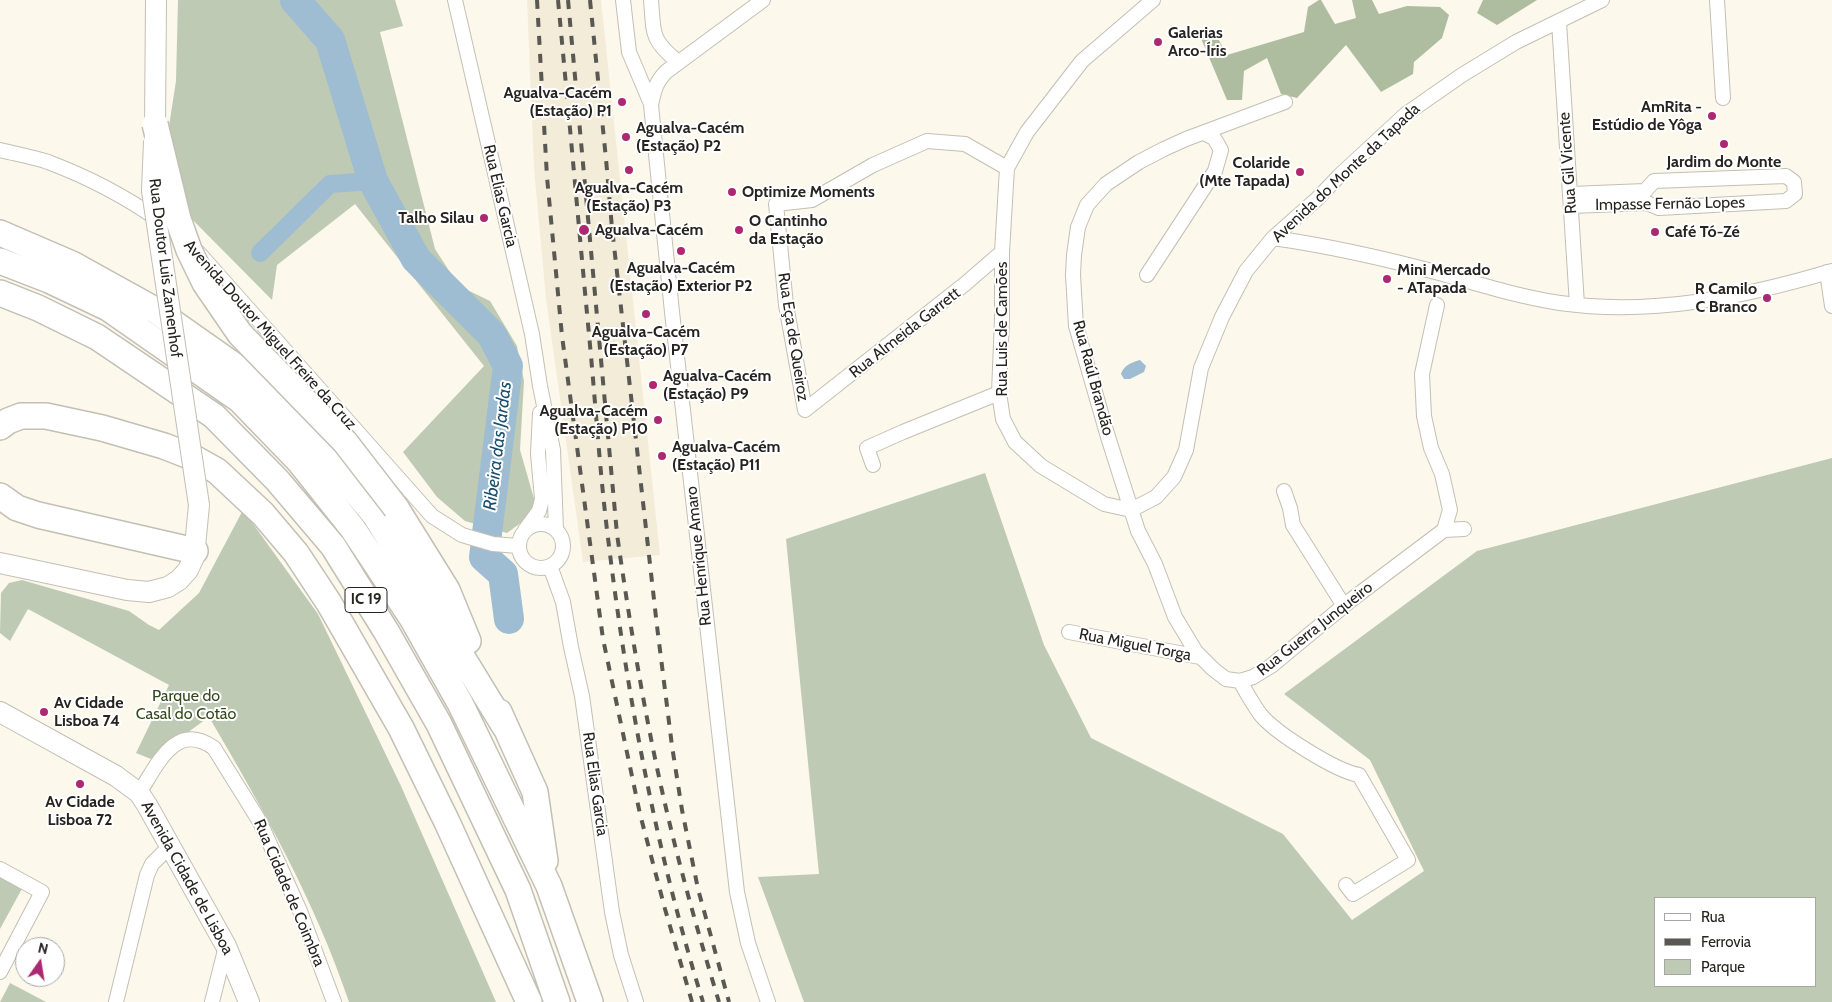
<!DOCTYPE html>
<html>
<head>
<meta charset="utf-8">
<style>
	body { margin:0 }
	#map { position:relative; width:1832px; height:1002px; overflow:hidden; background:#fcf8ec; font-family:Cabin,sans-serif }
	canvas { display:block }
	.legend { position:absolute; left:1654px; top:897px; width:162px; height:90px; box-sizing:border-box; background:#fff; border:1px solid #a8a7a6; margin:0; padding:6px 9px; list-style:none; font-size:15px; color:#262420 }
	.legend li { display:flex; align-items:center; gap:10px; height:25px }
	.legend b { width:25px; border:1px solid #a8a7a6 }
	.north { position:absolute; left:15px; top:937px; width:50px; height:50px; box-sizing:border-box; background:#fff; border:1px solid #a8a7a6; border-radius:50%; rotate:13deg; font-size:14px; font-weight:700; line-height:20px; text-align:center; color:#262420 }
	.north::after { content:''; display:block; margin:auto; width:18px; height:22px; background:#ac2871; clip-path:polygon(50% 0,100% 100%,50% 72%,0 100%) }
</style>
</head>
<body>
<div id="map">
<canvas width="1832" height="1002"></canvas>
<ul class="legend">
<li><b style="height:6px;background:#fff"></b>Rua</li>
<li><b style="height:6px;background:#5a5852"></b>Ferrovia</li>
<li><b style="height:14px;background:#becab3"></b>Parque</li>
</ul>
<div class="north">N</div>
</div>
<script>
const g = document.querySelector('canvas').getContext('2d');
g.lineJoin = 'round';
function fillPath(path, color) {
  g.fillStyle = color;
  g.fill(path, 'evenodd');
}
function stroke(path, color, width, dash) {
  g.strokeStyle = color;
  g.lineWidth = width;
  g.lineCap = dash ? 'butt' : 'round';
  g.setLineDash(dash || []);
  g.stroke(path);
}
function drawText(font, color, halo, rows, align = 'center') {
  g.font = font + ' Cabin,sans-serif';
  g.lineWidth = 4;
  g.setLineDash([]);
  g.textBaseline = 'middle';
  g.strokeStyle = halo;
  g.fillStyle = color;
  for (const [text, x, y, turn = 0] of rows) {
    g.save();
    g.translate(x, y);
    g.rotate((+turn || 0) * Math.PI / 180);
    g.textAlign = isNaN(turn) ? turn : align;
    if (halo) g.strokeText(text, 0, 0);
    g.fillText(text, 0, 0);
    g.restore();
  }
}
fillPath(new Path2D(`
	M 527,0 L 601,0 L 660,555 L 583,562 L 546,299 L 534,168 Z`), '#f3ecd9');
fillPath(new Path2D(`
	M 178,0 L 395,0 L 403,26 L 380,32 L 435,249 L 459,286 L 490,301 L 517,346 L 524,381 L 520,450 L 535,502 L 526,519 L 507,533 L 465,521 L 437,497 L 403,452 L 484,366 L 355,204 L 277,265 L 272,300 L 175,202 L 167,139 L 176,81 Z
	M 1832,458 L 1832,1002 L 804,1002 L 758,877 L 819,874 L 786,539 L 985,473 L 1044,645 L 1091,738 L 1283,834 L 1352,920 L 1424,871 L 1370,760 L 1284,694 L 1477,551 ZM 1656,898 L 1816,898 L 1816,986 L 1656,986 Z
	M 243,510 L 318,614 L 401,786 L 496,1002 L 349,1002 C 315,901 263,809 209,717 L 151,759 L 136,753 L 169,685 L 28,609 L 10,641 L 0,633 L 1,593 L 9,583 L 22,580 L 129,611 L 149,625 L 159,630 L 199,593 Z
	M 0,872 L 24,885 L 0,929 Z
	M 10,983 L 46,1002 L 0,1002 Z`), '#becab3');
fillPath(new Path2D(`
	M 1319,0 L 1321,0 L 1335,24 L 1356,18 L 1352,0 L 1372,0 L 1379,14 L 1407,6 L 1440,7 L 1449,15 L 1442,38 L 1414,62 L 1413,74 L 1381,92 L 1346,45 L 1297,98 L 1281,94 L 1267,58 L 1244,71 L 1242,100 L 1227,100 L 1200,36 L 1215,33 L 1227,55 L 1304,32 L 1308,7 Z
	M 1483,0 L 1537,0 L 1497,25 L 1477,13 Z`), '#aebda0');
fillPath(new Path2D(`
	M 1140,360 L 1146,366 L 1144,372 L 1130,379 L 1124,379 L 1121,374 C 1123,366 1132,362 1140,360 Z`), '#9ebdd2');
stroke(new Path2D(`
	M 260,253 L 330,184 L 373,181`), '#9ebdd2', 18);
stroke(new Path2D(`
	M 295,0 L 330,40 L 373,181 L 416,259 L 492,335 L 508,366 L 484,557 L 503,574 L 509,619`), '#9ebdd2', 30);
const street = new Path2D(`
	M 455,0 L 532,334 L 540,386 L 553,450 L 556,529
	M 623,0 L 629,52 L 651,104
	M 651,0 C 654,33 650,39 677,61
	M 763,0 L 667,71 C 656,81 654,91 651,105 L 672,312 L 737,892 L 748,943 L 768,1002
	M 1153,0 L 1082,61 L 1027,132 L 1007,168 L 1002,252 L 1002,318 L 999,393 L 1003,419 L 1015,442 L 1041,466 L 1104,504 L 1131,510 L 1156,497 L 1174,477 L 1186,450 L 1201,368 L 1222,317 L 1246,271 L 1273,238 L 1317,199 L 1339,176 L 1406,114 L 1462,75 L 1516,42 L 1602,0
	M 1717,0 L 1723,98
	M 1559,22 L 1577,305
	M 1285,102 L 1186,139 L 1164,149 L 1139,162 L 1106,184 L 1087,205 L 1078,227 L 1074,255 L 1073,275 L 1076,326 L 1108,437 L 1138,531 L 1155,564 L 1175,617 L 1196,652 L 1213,669 L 1226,679 L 1240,681 L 1253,677 L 1271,666 L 1351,600 L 1444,530 L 1464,529
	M 0,150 C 16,154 33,157 48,162 C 88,177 126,197 160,221
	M 1571,194 L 1645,191 L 1654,181 L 1786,176 L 1794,182 L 1795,194 L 1786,201 L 1659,208 L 1647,203 L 1571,206
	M 1273,238 C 1330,246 1387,259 1443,274 C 1481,285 1521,297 1560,303 C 1651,316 1745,297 1832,271
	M 198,252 L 432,516 L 462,535 L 493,544 L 518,546
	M 1002,252 L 965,284 L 805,410 L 786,305 L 776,204 L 812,200 L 873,165 L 927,141 L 965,144 L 1007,168
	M 1827,272 L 1832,306
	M 1147,275 L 1215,171 L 1221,150 L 1214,138 L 1204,133
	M 1437,305 L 1422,374 L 1424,416 L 1431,448 L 1442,474 L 1450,510 L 1444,530
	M 873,465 L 867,448 L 903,432 L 999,393
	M 1284,491 L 1290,508 L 1293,525 L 1344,606
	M519 546a22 22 0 1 1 44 0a22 22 0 1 1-44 0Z
	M 525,530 L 539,511 L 542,499 L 538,454 L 540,413
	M 550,566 L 563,602 L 571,647 L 582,696 L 612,912 L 621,955 L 636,1002
	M 1069,632 L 1200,657
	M 1240,681 C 1246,692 1253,704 1260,714 C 1275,733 1336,771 1359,775 L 1408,860 L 1353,894 L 1346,885
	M 139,793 C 157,766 175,720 214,748 L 260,822 L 300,911 L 334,1002
	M 0,869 L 42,892 L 0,972
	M 116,1002 L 147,875 L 152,864 L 170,846
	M 212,1002 L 226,946`);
const secondary = new Path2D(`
	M 155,124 L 156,0
	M 0,563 L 127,590 L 149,592 L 168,587 L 179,580 L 188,570 L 194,557 L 199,505
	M 0,712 L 116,776 L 139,793 L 147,805 L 226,946 L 249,1002`);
const highway = new Path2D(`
	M 0,233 L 72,264 L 155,310 L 239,369 L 309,437 L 375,515 L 505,727
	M 0,261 L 49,280 L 108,308 L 240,400 L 299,461 L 353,529 L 412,618 L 460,703 L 549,886 L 590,1002
	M 0,293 L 38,308 L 97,337 L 214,416 L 277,480 L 333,546 L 386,631 L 439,724 L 518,890 L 557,1002
	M 0,427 L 8,421 L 21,416 L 46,416 L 102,428 L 164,446 L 192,457 L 217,471 L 263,514 L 296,553 L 329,603 L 401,728 L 447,822 L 529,1002
	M 0,496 L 17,508 L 38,515 L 195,551
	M 396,508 L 447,590 L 468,641
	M 499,712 L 535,792 L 545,861`);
stroke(street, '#c3bfb4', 16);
stroke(secondary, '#c3bfb4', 22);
stroke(highway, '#c3bfb4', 28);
stroke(street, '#fff', 14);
stroke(secondary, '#fff', 20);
stroke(highway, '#fff', 25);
stroke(new Path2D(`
	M 537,0 L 547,177 L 562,336 L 603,639 L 640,814 L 665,909 L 692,1002
	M 558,0 C 569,115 579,230 590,345 C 596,410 600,474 608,538 C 627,695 656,851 703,1002
	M 568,0 L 617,534 C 628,611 640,687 656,763 C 673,844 695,923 719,1002
	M 590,0 L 606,159 L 612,228 L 657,626 L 672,746 L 682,810 L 698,889 L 729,1002`), '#5a5852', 4, [9, 9]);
const secondaryBridge = new Path2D(`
	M 154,141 L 152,191 L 199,505`);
const highwayBridge = new Path2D(`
	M 155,124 L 178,219 L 189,250 L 205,283 L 240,334 L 345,442 L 396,508`);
stroke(secondaryBridge, '#c3bfb4', 22, []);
stroke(highwayBridge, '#c3bfb4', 28, []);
stroke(secondaryBridge, '#fff', 20);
stroke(highwayBridge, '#fff', 25);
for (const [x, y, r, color] of [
	[1158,42,5,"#ac2871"],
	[622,102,5,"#ac2871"],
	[1712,116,5,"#ac2871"],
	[626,137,5,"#ac2871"],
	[1724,144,5,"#ac2871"],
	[629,170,5,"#ac2871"],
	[1300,172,5,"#ac2871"],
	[732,192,5,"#ac2871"],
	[484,218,5,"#ac2871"],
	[584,230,6,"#ac2871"],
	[739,230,5,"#ac2871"],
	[1655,232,5,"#ac2871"],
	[681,251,5,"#ac2871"],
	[1387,279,5,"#ac2871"],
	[1767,298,5,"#ac2871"],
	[646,314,5,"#ac2871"],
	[653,385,5,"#ac2871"],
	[658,420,5,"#ac2871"],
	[662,456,5,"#ac2871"],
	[44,712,5,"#ac2871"],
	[80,784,5,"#ac2871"]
]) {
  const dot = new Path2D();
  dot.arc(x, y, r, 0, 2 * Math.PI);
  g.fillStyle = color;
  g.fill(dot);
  stroke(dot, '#fff', 2);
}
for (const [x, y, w] of [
	[366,600,42]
]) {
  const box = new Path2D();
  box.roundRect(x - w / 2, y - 12.5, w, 25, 4);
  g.fillStyle = '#fff';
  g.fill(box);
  stroke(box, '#262420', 1);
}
drawText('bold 15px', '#262420', null, [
	["IC 19",366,600]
]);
drawText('bold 16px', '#262420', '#fff', [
	["Galerias",1168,33],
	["Arco-Íris",1168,51],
	["Agualva-Cacém",612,93,"right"],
	["(Estação) P1",612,111,"right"],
	["AmRita -",1702,107,"right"],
	["Estúdio de Yôga",1702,125,"right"],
	["Agualva-Cacém",636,128],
	["(Estação) P2",636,146],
	["Jardim do Monte",1724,162,"center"],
	["Colaride",1290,163,"right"],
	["(Mte Tapada)",1290,181,"right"],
	["Agualva-Cacém",629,188,"center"],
	["(Estação) P3",629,206,"center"],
	["Optimize Moments",742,192],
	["Talho Silau",474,218,"right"],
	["O Cantinho",749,221],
	["da Estação",749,239],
	["Agualva-Cacém",595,230],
	["Café Tó-Zé",1665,232],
	["Agualva-Cacém",681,268,"center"],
	["(Estação) Exterior P2",681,286,"center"],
	["Mini Mercado",1397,270],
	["- ATapada",1397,288],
	["R Camilo",1757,289,"right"],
	["C Branco",1757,307,"right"],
	["Agualva-Cacém",646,332,"center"],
	["(Estação) P7",646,350,"center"],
	["Agualva-Cacém",663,376],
	["(Estação) P9",663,394],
	["Agualva-Cacém",648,411,"right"],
	["(Estação) P10",648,429,"right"],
	["Agualva-Cacém",672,447],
	["(Estação) P11",672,465],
	["Av Cidade",54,703],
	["Lisboa 74",54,721],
	["Av Cidade",80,802,"center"],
	["Lisboa 72",80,820,"center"]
], 'left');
drawText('16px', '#262420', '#fff', [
	["Rua Gil Vicente",1568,163,-94],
	["Avenida do Monte da Tapada",1346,173,-43],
	["Rua Elias Garcia",500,196,77],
	["Impasse Fernão Lopes",1670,204,-1],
	["Rua Doutor Luis Zamenhof",165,268,83],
	["Rua Luis de Camões",1002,329,-90],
	["Rua Almeida Garrett",905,333,-38],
	["Avenida Doutor Miguel Freire da Cruz",270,335,48],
	["Rua Eça de Queiroz",793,337,81],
	["Rua Raúl Brandão",1093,378,75],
	["Rua Henrique Amaro",699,556,-96],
	["Rua Guerra Junqueiro",1315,629,-38],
	["Rua Miguel Torga",1135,645,11],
	["Rua Elias Garcia",595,784,82],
	["Avenida Cidade de Lisboa",187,878,61],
	["Rua Cidade de Coimbra",289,893,67]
]);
drawText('16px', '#34491c', '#fff', [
	["Parque do",186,696],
	["Casal do Cotão",186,714]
]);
drawText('italic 18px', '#194e6c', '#fff', [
	["Ribeira das Jardas",498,446,-83]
]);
</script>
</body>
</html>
